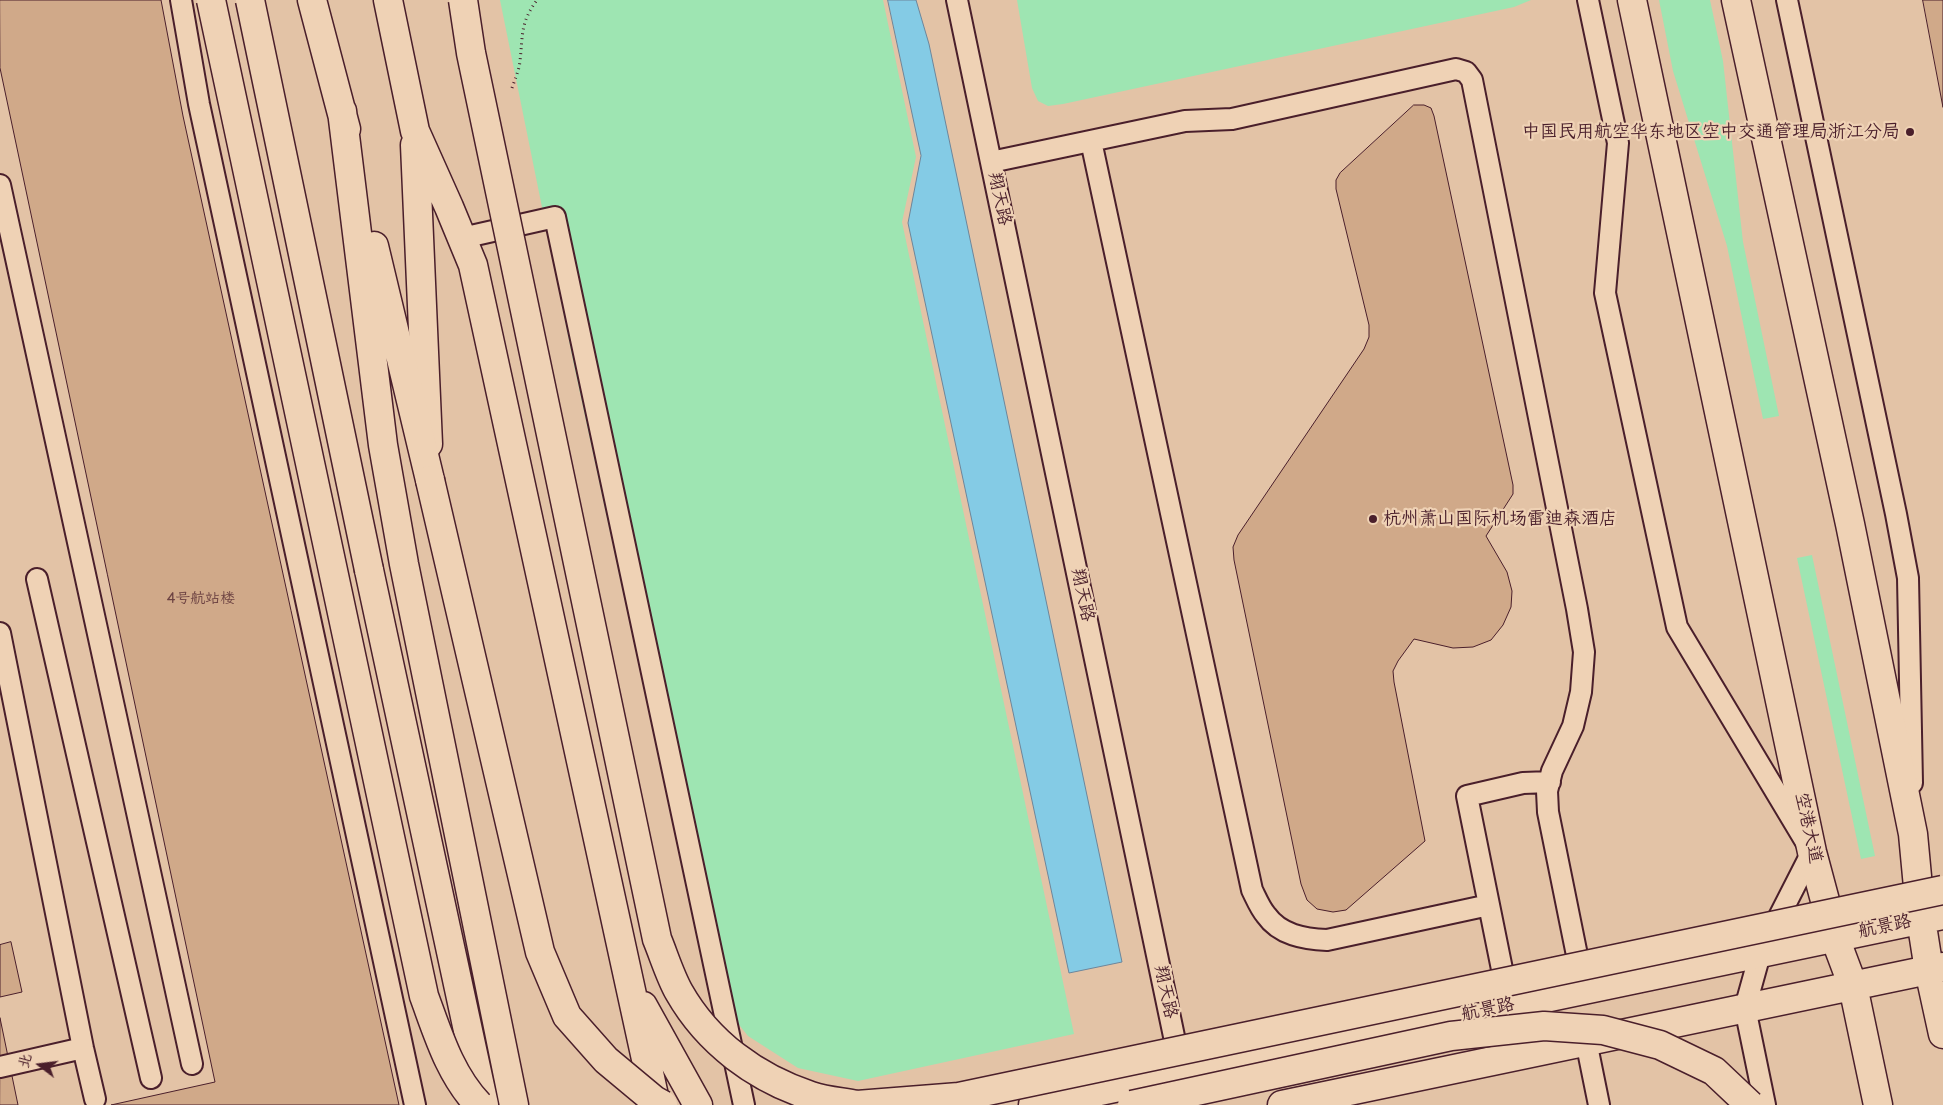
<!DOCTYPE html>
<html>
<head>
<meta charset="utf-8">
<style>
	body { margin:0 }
	#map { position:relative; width:1943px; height:1105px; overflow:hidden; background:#efd2b5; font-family:Pangolin,"LXGW WenKai TC",sans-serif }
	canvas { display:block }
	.north { position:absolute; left:15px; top:1040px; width:50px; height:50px; -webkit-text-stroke:4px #efd2b5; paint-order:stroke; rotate:285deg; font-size:14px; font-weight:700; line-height:20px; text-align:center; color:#4a1f2b }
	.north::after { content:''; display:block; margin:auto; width:18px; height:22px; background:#4a1f2b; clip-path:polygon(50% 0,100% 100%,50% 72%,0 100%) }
</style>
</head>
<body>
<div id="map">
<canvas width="1943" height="1105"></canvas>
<div class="north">北</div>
</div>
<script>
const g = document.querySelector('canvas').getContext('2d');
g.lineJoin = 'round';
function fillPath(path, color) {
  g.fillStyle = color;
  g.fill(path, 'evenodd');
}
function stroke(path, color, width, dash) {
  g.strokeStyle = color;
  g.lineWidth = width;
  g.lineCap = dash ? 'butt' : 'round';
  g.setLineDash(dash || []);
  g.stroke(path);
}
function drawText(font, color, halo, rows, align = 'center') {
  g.font = font + ' Pangolin,"LXGW WenKai TC",sans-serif';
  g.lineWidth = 4.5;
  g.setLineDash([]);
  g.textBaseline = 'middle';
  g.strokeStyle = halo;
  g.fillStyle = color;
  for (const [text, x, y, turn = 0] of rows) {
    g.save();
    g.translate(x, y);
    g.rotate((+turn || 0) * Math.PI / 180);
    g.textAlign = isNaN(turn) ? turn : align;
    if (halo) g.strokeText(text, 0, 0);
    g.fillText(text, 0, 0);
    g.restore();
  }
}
fillPath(new Path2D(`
	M 0,0 L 1943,0 L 1943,1105 L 0,1105 Z`), '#e3c3a6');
fillPath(new Path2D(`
	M 500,0 L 883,0 L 916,157 L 902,222 L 1074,1034 L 858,1081 L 798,1068 L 748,1036 L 708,986 L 574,365 Z
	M 1017,0 L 1531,0 L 1514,7 L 1063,104 L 1048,106 L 1038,101 L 1032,88 Z
	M 1659,0 L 1710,0 L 1723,61 L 1743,242 L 1779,416 L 1763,419 L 1727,246 L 1673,71 Z
	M 1812,555 L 1875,856 L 1861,859 L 1797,558 Z`), '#9ee5b2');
const water = new Path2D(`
	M 888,0 L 916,0 L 929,44 L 1122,962 L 1069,973 L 908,223 L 921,156 Z`);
fillPath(water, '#84cbe5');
stroke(water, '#6d869b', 1);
const building = new Path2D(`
	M 0,0 L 161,0 L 183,116 L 399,1105 L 111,1105 L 215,1082 L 0,68 Z
	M 1923,0 L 1943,0 L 1943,107 Z
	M 1414,105 L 1424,105 L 1431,108 L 1434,116 L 1513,485 L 1513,494 L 1486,536 L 1507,572 L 1512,591 L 1511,607 L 1503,625 L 1491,640 L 1473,647 L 1453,648 L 1414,639 L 1398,661 L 1393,671 L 1394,682 L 1425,841 L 1346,910 L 1333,912 L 1317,909 L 1307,900 L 1301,884 L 1234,560 L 1233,547 L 1238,535 L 1364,349 L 1369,337 L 1369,325 L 1336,189 L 1336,180 L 1340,173 Z
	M 11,942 L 22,992 L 0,997 L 0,945 Z
	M 0,1018 L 18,1105 L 0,1105 Z`);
fillPath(building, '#d0a989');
stroke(building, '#4a1f2b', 1);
const lane = new Path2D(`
	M 181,0 L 199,104 L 415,1105
	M 957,0 L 1180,1065
	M 1588,0 L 1618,143 L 1605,293 L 1677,627 L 1812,852 L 1760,954 L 1745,1008 L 1765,1105
	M 1787,0 L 1896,514 L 1908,578 L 1912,783
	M 1091,141 L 1252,890 C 1256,898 1260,908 1266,915 C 1280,935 1304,939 1327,940 L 1489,905
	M 991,162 L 1185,121 L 1232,119 L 1456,69 L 1466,72 L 1472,80 L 1577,609 L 1584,652 L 1581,692 L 1573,726 L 1552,771 L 1547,791 L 1548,812 L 1582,980
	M 0,185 L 192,1064
	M 462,238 L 555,217 L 744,1105
	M 37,579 L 151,1078
	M 0,633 L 83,1048 L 95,1099
	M 1507,994 L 1467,796 L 1523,783 L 1550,782
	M 1586,1041 L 1599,1105
	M 0,1067 L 83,1048`);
const street = new Path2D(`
	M 388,0 L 415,131 L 449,207 L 473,265 L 656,1105
	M 1632,0 L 1812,852 L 1835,938 L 1853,986 L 1878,1105
	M 1736,0 L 1850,524 L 1913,834 L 1921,919 L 1929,970 L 1943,1034
	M 415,145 L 428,444
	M 643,1006 L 698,1105
	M 1033,1105 L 1943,915
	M 1282,1105 L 1943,967`);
const secondary = new Path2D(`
	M 312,0 L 346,129
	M 342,111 L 383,445 L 404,564 L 514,1105
	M 374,246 L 430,480
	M 369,570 L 484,1105`);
stroke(lane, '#4a1f2b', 24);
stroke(street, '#4a1f2b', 31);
stroke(secondary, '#4a1f2b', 31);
stroke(new Path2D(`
	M 512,88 C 515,79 519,71 520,61 C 523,35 520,23 537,0`), '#4a1f2b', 3, [1, 4]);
stroke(lane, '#efd2b5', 20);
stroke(street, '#efd2b5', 28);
stroke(secondary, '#efd2b5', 28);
const secondaryBridge = new Path2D(`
	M 211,0 L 424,996 C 438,1034 450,1075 479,1105
	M 250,0 L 369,570
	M 463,0 L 471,53 L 657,939 C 664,956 670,976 679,992 C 708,1043 756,1078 811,1096 C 826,1101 842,1102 857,1105
	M 430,480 L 540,952 L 567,1016 L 606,1060 L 654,1100 L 663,1105
	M 857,1105 L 959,1097 L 1943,890
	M 1132,1105 L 1451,1036 L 1544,1026 L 1603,1030 L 1660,1045 L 1714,1071 L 1750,1105`);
stroke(secondaryBridge, '#4a1f2b', 31, []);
stroke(secondaryBridge, '#efd2b5', 28);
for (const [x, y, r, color] of [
	[1910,132,5,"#4a1f2b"],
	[1373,519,5,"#4a1f2b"]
]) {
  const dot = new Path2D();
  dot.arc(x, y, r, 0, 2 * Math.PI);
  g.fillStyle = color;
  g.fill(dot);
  stroke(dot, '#efd2b5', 2);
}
drawText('15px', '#6c4242', null, [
	["4号航站楼",201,599]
]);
drawText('18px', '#4a1f2b', '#efd2b5', [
	["中国民用航空华东地区空中交通管理局浙江分局",1900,132],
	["杭州萧山国际机场雷迪森酒店",1383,519,"left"]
], 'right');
drawText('18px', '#4a1f2b', '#efd2b5', [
	["翔天路",999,199,78],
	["翔天路",1082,595,78],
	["空港大道",1808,828,78],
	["航景路",1885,927,-12],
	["翔天路",1165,992,78],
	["航景路",1488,1010,-12]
]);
</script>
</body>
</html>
